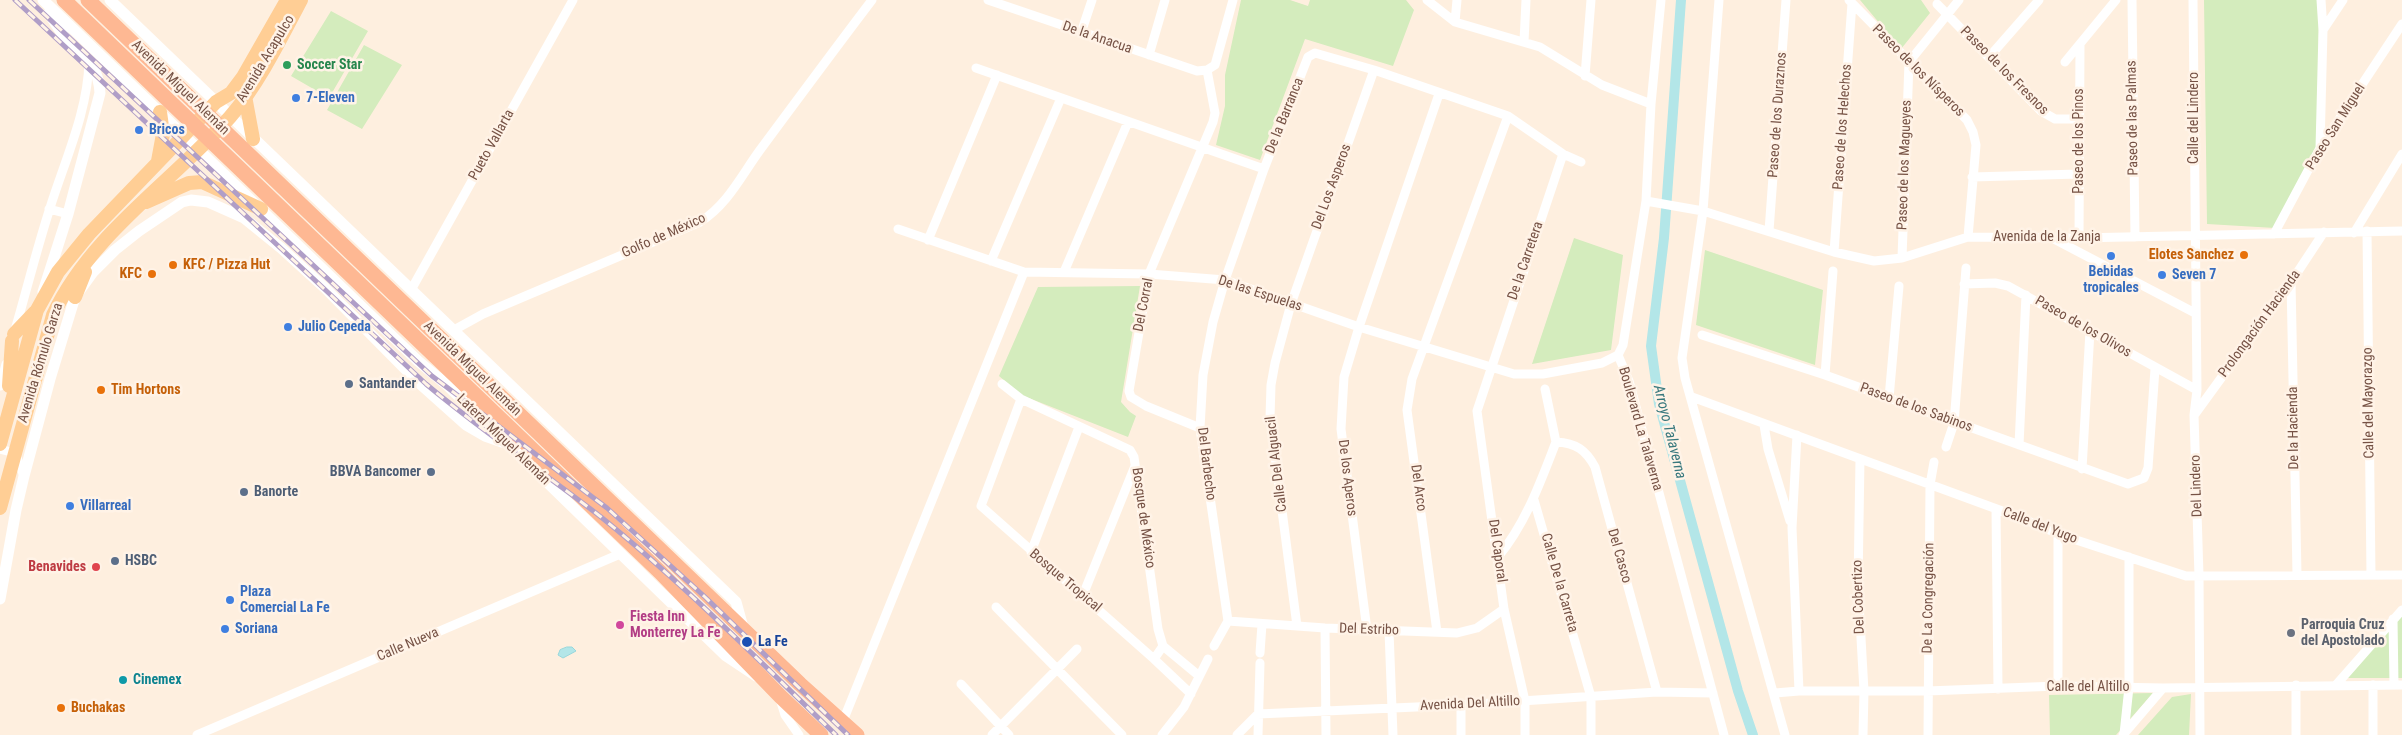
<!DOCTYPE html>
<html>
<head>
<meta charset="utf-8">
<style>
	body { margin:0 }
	canvas { display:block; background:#feefdf }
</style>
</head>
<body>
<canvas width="2402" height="735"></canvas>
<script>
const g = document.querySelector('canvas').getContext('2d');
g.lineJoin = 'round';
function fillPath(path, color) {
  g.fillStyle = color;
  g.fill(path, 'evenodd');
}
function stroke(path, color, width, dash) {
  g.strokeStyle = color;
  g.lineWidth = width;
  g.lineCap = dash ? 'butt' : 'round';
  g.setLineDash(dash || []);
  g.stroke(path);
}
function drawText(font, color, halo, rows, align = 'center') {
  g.font = font + ' "Roboto Condensed",sans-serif';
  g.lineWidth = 5;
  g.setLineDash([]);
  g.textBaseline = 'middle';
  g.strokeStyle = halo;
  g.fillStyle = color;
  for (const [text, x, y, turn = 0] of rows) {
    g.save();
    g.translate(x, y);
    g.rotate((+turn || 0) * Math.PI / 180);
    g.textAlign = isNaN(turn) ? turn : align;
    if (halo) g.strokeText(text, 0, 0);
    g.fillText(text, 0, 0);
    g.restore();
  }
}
fillPath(new Path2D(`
	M 1241,0 L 1290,0 L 1308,6 L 1310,0 L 1406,0 L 1414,10 L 1393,66 L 1305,39 L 1260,160 L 1216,145 L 1225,106 L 1225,75 Z
	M 1860,0 L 1921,0 L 1930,13 L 1901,49 Z
	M 2204,0 L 2319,0 L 2318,149 L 2275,228 L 2207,224 Z
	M 331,11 L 368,31 L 329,98 L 291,76 Z
	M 364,45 L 402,65 L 362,129 L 327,110 Z
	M 1574,238 L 1623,255 L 1611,350 L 1532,364 Z
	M 1705,250 L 1823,290 L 1815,365 L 1696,325 Z
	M 1140,286 L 1121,402 L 1130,412 L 1136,416 L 1128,437 L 1021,395 L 999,376 L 1038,287 Z
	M 2402,616 L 2402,678 L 2345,678 Z
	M 2153,693 L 2116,735 L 2050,735 L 2049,695 Z
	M 2191,694 L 2189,735 L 2138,735 L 2172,697 Z`), '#d4ecbd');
const water = new Path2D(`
	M 567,647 L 572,647 L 576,651 L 563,658 L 558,655 L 560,650 Z`);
fillPath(water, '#b3e6e8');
stroke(water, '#98d7db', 1);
stroke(new Path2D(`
	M 1681,0 L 1664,238 L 1651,346 L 1659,404 L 1738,691 L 1753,735`), '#b3e6e8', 10);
stroke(new Path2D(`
	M 988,0 L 1197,71 L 1207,70
	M 1427,0 L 1455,22 L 1540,47 L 1602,85 L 1651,104
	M 1719,0 L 1703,211 L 1682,358 L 1685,378 L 1785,735
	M 1849,0 L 1967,120 L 1973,132 L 1976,145 L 1968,237
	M 2132,0 L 2135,237
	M 2193,0 L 2197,390 L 2194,415 L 2199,576 L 2200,735
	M 1937,4 L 2041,111 L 2055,119 L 2079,119
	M 1455,22 L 1457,0
	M 2323,30 L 2343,0
	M 1081,33 L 1092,0
	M 1524,42 L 1526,0
	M 1149,55 L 1165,0
	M 1990,56 L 2039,0
	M 2065,62 L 2116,0
	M 976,68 L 1264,169
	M 1585,76 L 1591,0
	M 2320,148 L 2323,30 L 2321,0
	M 1972,177 L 2079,174
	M 1646,201 L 1703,211 L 1834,252 L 1874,261 L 1902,258 L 1968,237 L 2079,238 L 2402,231
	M 49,209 L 68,214
	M 898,229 L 1024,272 L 1149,274 L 1225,280 L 1359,327 L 1514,374 L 1543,374 L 1602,363 L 1618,355
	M 1769,231 L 1786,0
	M 2367,231 L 2371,575
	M 2354,233 L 2402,154
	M 2274,234 L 2320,148 L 2402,24
	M 2079,238 L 2080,44
	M 2054,239 L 2195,313
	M 928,240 L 997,75
	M 1834,252 L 1852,3
	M 1902,258 L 1909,62 L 1959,0
	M 991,261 L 1061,98
	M 1064,272 L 1128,122
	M 2291,282 L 2297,574
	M 1964,284 L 1995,283 L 2008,286 L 2197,390
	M 411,290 L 573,0
	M 15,330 C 27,289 37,248 50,208 C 65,160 88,111 89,61
	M 454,330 L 483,314 L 700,222 C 728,204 741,176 760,150 C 797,100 834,50 872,0
	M 1702,335 L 1825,375 L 2128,484 L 2144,478 L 2148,468 L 2155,369
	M 1618,355 L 1629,381 L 1724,735
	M 1618,355 L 1623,345 L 1646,201 L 1651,104 L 1661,0
	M 1825,375 L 1833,271
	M 1002,384 L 1021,399 L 1130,450 L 1134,457 L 1158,629 L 1163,646
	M 0,386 L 6,364
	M 1545,389 L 1556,442
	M 1692,397 L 2024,519 L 2058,534 L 2186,576 L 2402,575
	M 1889,398 L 1899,286
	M 1021,399 L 981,506 L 1154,659 L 1163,646
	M 2195,414 L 2291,282 L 2324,232
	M 1764,425 L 1768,449 L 1790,521
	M 1200,428 L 1146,406 L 1131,397 L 1129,391 L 1149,274 L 1213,122 L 1215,113 L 1207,70 L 1215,65 L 1233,0
	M 1797,435 L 1792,528 L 1799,691
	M 1556,442 C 1576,443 1586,450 1595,467 L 1657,692
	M 2019,445 L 2026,295
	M 1946,447 L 1954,423 L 1966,268
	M 0,449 L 15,453 L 24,476
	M 1860,459 L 1858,585 L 1864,691 L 1863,735
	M 2082,469 L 2090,331
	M 1534,500 L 1591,697 L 1591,735
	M 1996,509 L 1998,689
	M 2058,534 L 2058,686
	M 1031,552 L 1079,427
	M 1498,557 C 1526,523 1540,483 1556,442
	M 1083,595 L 1135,466
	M 996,607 L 1122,735
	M 2393,619 L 2394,685
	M 1228,621 L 1325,628 L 1457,633 L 1477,628 L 1504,609
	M 1297,626 L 1270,418 L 1271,385 L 1275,363 L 1291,304 L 1374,70
	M 1325,628 L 1326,735
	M 1367,630 L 1341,429 L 1344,377 L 1359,327 L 1439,94
	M 1389,631 L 1393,735
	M 1437,632 L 1407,410 L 1412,379 L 1508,116
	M 1163,646 L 1198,675
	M 1214,646 L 1228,621 L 1200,428 L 1203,375 L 1213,322 L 1225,280 L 1264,169 L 1308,57 L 1315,53 L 1374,70 L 1508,116 L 1563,154 L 1581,162
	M 1260,653 L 1262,624
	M 1154,659 L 1191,694
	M 961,684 L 1009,735
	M 2296,685 L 2296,735
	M 2336,685 L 2402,610
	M 2373,685 L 2373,735
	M 1775,693 L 1799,691 L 1927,691 L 2058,686 L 2163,688 L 2402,685
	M 780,699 L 785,715 L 799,735
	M 1461,705 L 1461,735
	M 843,721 L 1024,272
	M 2124,734 L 2129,687 L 2129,557
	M 197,735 L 620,554
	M 992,735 L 1077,649
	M 1162,735 L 1184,707 L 1208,659
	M 1237,735 L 1258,714 L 1461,705 L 1657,692 L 1713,693
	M 1258,735 L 1260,663
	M 1525,735 L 1525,701 L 1504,609 L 1477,411 L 1563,154
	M 1928,735 L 1930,485 L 1934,462
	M 2123,735 L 2163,688`), '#fff', 9);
stroke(new Path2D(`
	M 43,0 L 418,361 L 447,385 L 726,656 L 756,676
	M 110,0 L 736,602 L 744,631
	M 43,292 L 68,214 L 100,93 C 98,62 83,58 65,37 C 59,30 54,21 49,13
	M 0,599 L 16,510 L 24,476 L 50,379 L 75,297 L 93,272 L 115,250 L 139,231 L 182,202 L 191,200 L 208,202 L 244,218 L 281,248 L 325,288 L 419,383 L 466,425 L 485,436 L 502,442`), '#fff', 11);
stroke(new Path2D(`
	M 245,96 L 253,139
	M 158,161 L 163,134 L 160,112
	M 146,202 L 189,183 L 202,182 L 261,209
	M 75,297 L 85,272
	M 14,334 L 35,312
	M 9,386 L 12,341
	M 0,444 L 37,310 L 58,272 L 89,234 L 216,102 L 231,93 L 243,77 L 287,0
	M 0,508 L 53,315 C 91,234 171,183 230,117 C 258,85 281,38 301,0`), '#ffce95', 14);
stroke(new Path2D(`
	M 64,0 L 660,572 L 780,696 L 821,735
	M 88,0 L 800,684 L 857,735`), '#feb893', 15);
const rail = new Path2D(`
	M 15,0 L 426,384 C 482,431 543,472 601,517 C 684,584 759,661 836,735
	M 29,0 L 432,376 L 607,508 L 705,597 L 848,735`);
stroke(rail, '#b09ec7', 5);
stroke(rail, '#fff3e7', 3, [9]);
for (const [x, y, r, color] of [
	[287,65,5,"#2e9e5b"],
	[296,98,5,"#3f7fe0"],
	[139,130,5,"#3f7fe0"],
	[2244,255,5,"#e8710a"],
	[2111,256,5,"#3f7fe0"],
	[173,265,5,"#e8710a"],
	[152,274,5,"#e8710a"],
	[2162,275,5,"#3f7fe0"],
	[288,327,5,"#3f7fe0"],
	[349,384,5,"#5c6f8a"],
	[101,390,5,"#e8710a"],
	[431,472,5,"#5c6f8a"],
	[244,492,5,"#5c6f8a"],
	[70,506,5,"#3f7fe0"],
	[115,561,5,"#5c6f8a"],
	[96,567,5,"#e0444e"],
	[230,600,5,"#3f7fe0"],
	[620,625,5,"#d1479c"],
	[225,629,5,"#3f7fe0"],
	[2291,633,5,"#6b7280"],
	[747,642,6,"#1a4fb4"],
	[123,680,5,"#0f9aa8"],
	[61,708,5,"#e8710a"]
]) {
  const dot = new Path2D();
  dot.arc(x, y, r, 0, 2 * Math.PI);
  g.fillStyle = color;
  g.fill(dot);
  stroke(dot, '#fff3e7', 2);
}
drawText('14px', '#765245', '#fff3e7', [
	["De la Anacua",1097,38,19],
	["Avenida Acapulco",266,59,-59],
	["Paseo de los Nísperos",1918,71,45],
	["Paseo de los Fresnos",2004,71,45],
	["Avenida Miguel Alemán",180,88,44],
	["Paseo de los Duraznos",1778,115,-86],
	["De la Barranca",1285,116,-68],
	["Paseo de las Palmas",2133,118,-91],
	["Calle del Lindero",2194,118,-90],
	["Paseo de los Helechos",1843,127,-86],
	["Paseo San Miguel",2336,127,-58],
	["Paseo de los Pinos",2079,141,-90],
	["Pueto Vallarta",492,145,-61],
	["Paseo de los Magueyes",1905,165,-88],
	["Del Los Asperos",1332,187,-70],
	["Golfo de México",664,236,-24],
	["Avenida de la Zanja",2047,237],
	["De la Carretera",1526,261,-71],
	["De las Espuelas",1260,294,18],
	["Del Corral",1144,305,-79],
	["Prolongación Hacienda",2260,324,-54],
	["Paseo de los Olivos",2083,327,30],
	["Avenida Rómulo Garza",41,363,-73],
	["Avenida Miguel Alemán",472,369,44],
	["Calle del Mayorazgo",2369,403,-91],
	["Paseo de los Sabinos",1916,408,20],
	["De la Hacienda",2294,428,-91],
	["Boulevard La Talaverna",1640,429,74],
	["Lateral Miguel Alemán",503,440,44],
	["Del Barbecho",1206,464,83],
	["Calle Del Alguacil",1277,464,-97],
	["De los Aperos",1347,478,83],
	["Del Lindero",2197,486,-92],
	["Del Arco",1418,488,82],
	["Bosque de México",1143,518,82],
	["Calle del Yugo",2040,526,21],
	["Del Caporal",1497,551,82],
	["Del Casco",1619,556,74],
	["Bosque Tropical",1065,581,40],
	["Calle De la Carreta",1559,583,74],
	["Del Cobertizo",1859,597,-92],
	["De La Congregación",1929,598,-89],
	["Del Estribo",1369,630,2],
	["Calle Nueva",408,645,-23],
	["Calle del Altillo",2088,687],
	["Avenida Del Altillo",1470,704,-3]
]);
drawText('bold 14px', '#27864d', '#fff3e7', [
	["Soccer Star",297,65]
], 'left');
drawText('bold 14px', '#366cbe', '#fff3e7', [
	["7-Eleven",306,98],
	["Bricos",149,130],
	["Bebidas",2111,272,"center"],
	["tropicales",2111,288,"center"],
	["Seven 7",2172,275],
	["Julio Cepeda",298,327],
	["Villarreal",80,506],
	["Plaza",240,592],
	["Comercial La Fe",240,608],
	["Soriana",235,629]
], 'left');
drawText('bold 14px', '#c56008', '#fff3e7', [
	["Elotes Sanchez",2234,255,"right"],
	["KFC / Pizza Hut",183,265],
	["KFC",142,274,"right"],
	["Tim Hortons",111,390],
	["Buchakas",71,708]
], 'left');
drawText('bold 14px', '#4e5e75', '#fff3e7', [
	["Santander",359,384],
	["BBVA Bancomer",421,472,"right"],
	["Banorte",254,492],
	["HSBC",125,561]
], 'left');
drawText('bold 14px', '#be3a42', '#fff3e7', [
	["Benavides",86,567]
], 'right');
drawText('bold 14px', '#b23c85', '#fff3e7', [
	["Fiesta Inn",630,617],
	["Monterrey La Fe",630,633]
], 'left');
drawText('bold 14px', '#5b616d', '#fff3e7', [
	["Parroquia Cruz",2301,625],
	["del Apostolado",2301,641]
], 'left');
drawText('bold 14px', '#164399', '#fff3e7', [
	["La Fe",758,642]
], 'left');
drawText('bold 14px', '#0d838f', '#fff3e7', [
	["Cinemex",133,680]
], 'left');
drawText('italic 15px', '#38787d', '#fff3e7', [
	["Arroyo Talaverna",1669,432,76]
]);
</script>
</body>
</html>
